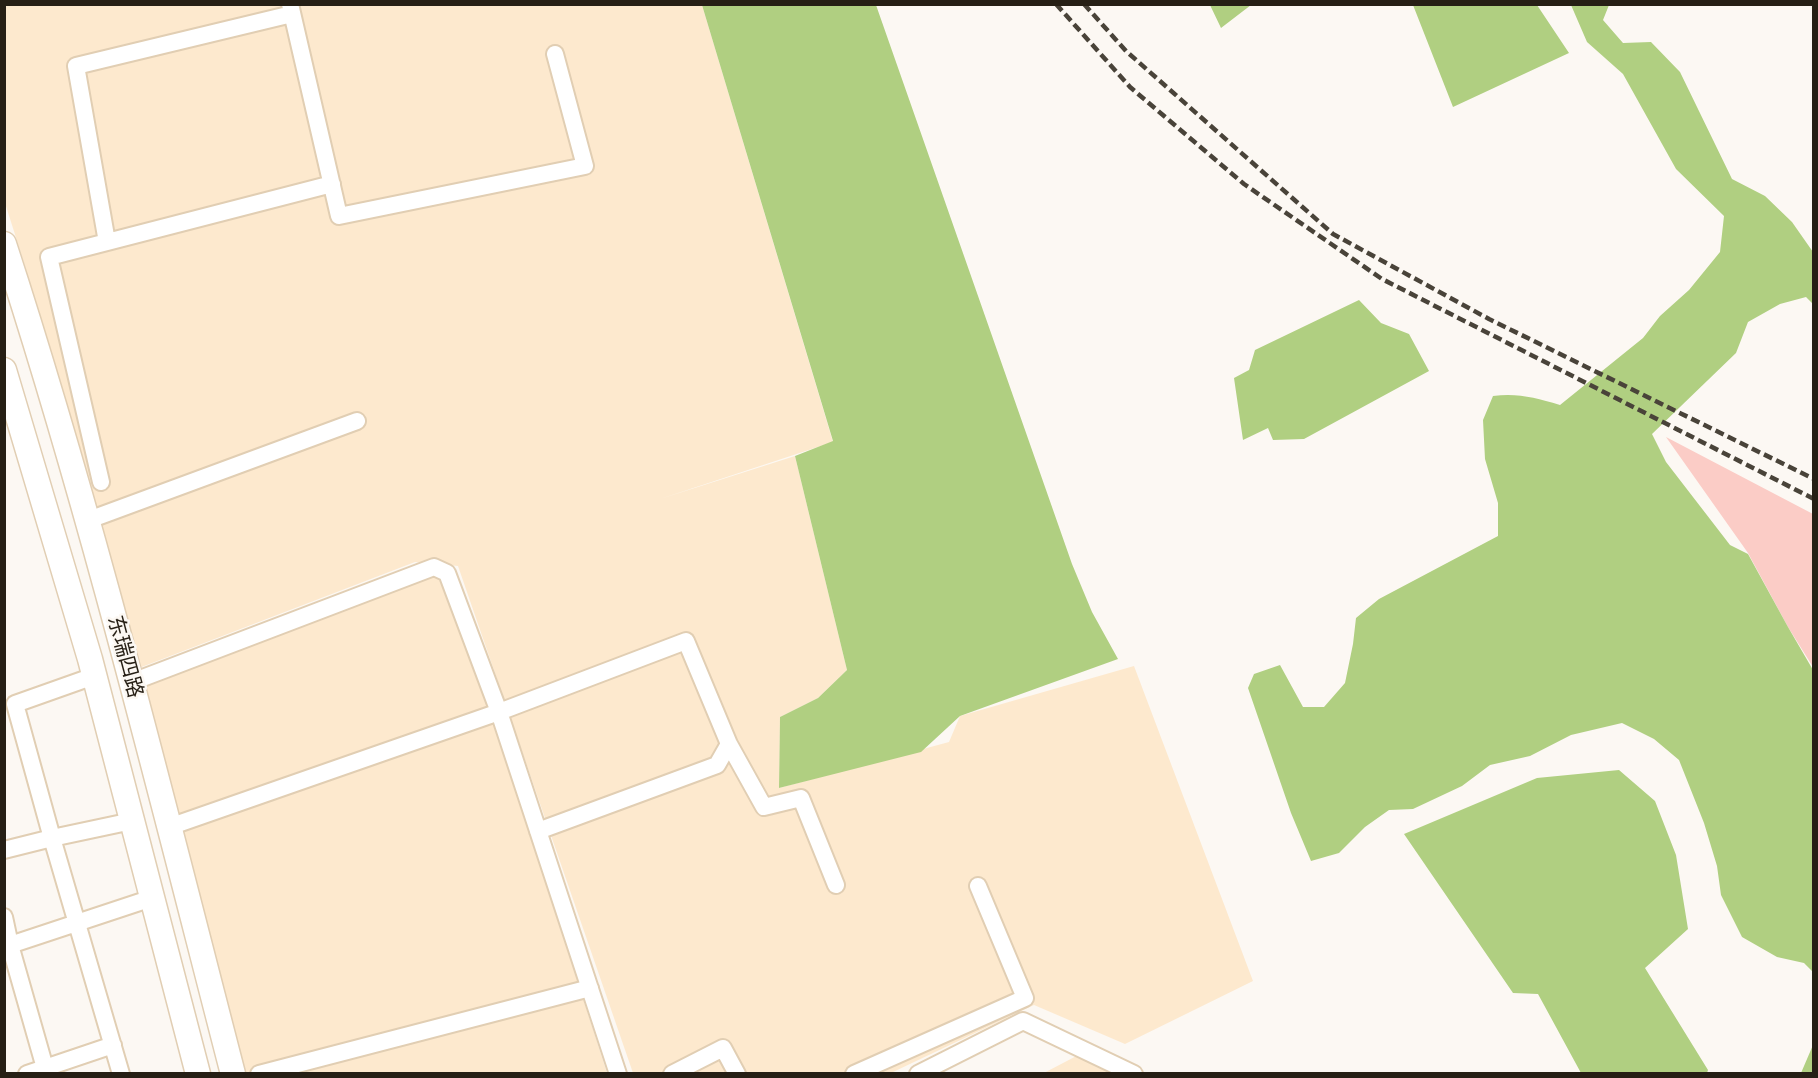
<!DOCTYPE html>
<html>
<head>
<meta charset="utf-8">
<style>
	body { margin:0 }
	#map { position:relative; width:1818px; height:1078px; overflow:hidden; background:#fcf8f3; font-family:Roboto,sans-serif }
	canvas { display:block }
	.frame { position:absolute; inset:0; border:6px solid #261f15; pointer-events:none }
</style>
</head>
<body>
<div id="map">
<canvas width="1818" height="1078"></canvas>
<div class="frame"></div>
</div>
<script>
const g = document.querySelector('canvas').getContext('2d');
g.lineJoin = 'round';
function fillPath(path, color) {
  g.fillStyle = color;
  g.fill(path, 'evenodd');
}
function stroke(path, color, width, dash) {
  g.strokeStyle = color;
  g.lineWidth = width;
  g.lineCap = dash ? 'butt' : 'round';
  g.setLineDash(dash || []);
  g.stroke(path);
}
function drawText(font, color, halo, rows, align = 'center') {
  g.font = font + ' Roboto,"Noto Sans SC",sans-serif';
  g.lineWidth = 5;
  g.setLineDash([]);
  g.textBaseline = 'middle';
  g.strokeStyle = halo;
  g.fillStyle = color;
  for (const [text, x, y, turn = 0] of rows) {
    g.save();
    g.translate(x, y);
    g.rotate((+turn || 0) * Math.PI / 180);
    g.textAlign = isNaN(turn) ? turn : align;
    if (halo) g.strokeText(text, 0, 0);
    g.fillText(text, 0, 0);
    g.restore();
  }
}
fillPath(new Path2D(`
	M 4,5 L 702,5 L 833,442 L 660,499 L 795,456 L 847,670 L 818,698 L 780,717 L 779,788 L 949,742 L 960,716 L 1134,666 L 1253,981 L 1125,1044 L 1034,1005 L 891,1073 L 633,1073 L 458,566 L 415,562 L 139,668 L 25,266 L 5,203 Z
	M 434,567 L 447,573 L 607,1073 L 241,1073 L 132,682 Z
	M 1086,1051 L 1134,1074 L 1042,1074 Z`), '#fde9ce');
fillPath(new Path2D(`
	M 1666,437 L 1813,514 L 1813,667 L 1788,627 L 1748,553 Z`), '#fbccc6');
fillPath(new Path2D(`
	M 702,5 L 876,5 L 1072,564 L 1092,612 L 1118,659 L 960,716 L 921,752 L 779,788 L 780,717 L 818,698 L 847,670 L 795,456 L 833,441 Z
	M 1210,5 L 1251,5 L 1221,28 Z
	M 1413,5 L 1537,5 L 1569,53 L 1453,107 Z
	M 1571,5 L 1609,5 L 1603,20 L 1623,43 L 1651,42 L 1680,72 L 1732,179 L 1765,196 L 1792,222 L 1813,252 L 1813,304 L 1806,297 L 1780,304 L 1748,322 L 1736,353 L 1652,434 L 1666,462 L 1730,545 L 1748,554 L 1788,627 L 1813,670 L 1813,972 L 1804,963 L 1777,957 L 1742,937 L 1721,895 L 1717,866 L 1704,823 L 1679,760 L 1654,739 L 1622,723 L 1571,735 L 1530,756 L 1490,765 L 1462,786 L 1413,809 L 1389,810 L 1365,827 L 1339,853 L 1311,861 L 1291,813 L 1248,688 L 1254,674 L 1280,665 L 1303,707 L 1324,707 L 1345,683 L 1353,644 L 1356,618 L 1379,599 L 1498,536 L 1498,503 L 1485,459 L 1483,420 L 1493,396 C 1519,393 1535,398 1560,405 L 1643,338 L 1660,316 L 1689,290 L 1720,252 L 1724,216 L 1676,169 L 1623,74 L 1587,42 Z
	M 1359,300 L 1381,323 L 1409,334 L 1429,371 L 1304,439 L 1273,440 L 1268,428 L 1243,440 L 1234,378 L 1249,370 L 1255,350 Z
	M 1619,770 L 1655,801 L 1676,855 L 1688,929 L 1645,968 L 1708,1070 L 1707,1073 L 1581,1073 L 1538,994 L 1513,993 L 1404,834 L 1537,778 Z
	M 1813,1045 L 1813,1073 L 1801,1073 Z`), '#b0cf81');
const street = new Path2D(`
	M 290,4 L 339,216 L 585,166 L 555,54
	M 107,242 L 76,66 L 292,14
	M 101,482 L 49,257 L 332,184
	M 86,521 L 357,421
	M 94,676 L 15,704 L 52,838 L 132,821
	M 132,682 L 434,567 L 447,573 L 499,712 L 618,1074
	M 169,827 L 499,712 L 686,641 L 729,744 L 764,807 L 801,798 L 836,885
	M 538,831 L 717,765 L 729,744
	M 4,850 L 52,838 L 121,1074
	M 4,917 L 10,945 L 45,1068
	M 4,947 L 152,898
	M 27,1074 L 113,1045
	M 259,1074 L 590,988
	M 672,1074 L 723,1048 L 737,1074
	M 854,1074 L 1025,998 L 978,886
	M 918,1074 L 1023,1021 L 1134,1074`);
const secondary = new Path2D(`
	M 4,244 C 93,517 161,796 233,1074
	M 4,370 L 90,659 L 198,1074`);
stroke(street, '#e1ceb3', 20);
stroke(secondary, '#e1ceb3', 27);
stroke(street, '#fff', 16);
stroke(secondary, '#fff', 24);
stroke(new Path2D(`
	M 1056,4 L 1130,87 L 1244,184 L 1382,279 L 1814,499
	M 1084,4 L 1126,51 L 1333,234 L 1489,319 L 1814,479`), '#494339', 4.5, [9, 4.5]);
drawText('21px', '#261f15', '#fcf8f3', [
	["东瑞四路",124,657,75]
]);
</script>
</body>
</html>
